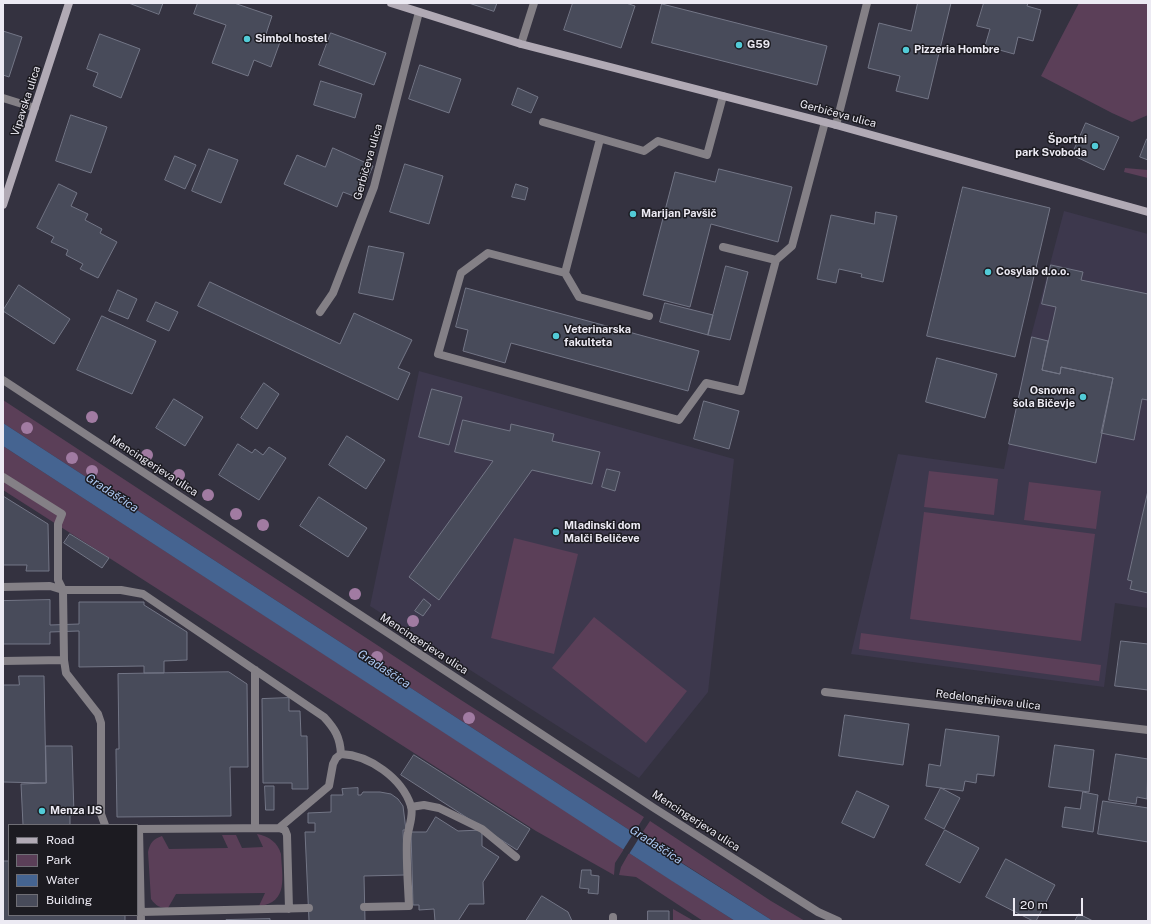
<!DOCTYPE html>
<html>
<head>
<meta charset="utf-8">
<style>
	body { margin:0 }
	#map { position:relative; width:1151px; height:924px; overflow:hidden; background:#343240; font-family:"Public Sans",sans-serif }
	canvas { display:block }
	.frame { position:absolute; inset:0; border:4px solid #eceaf3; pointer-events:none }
	.legend { position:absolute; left:8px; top:824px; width:130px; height:92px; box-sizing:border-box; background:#1c1b21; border:1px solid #6f6e75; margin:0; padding:5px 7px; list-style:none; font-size:12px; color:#eceaf3 }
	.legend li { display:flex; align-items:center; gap:8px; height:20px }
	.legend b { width:20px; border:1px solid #6f6e75 }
	.scale { position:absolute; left:1013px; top:898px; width:70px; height:18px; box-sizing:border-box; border:2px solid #eceaf3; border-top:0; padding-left:5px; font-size:12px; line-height:14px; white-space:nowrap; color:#eceaf3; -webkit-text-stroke:3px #1c1b21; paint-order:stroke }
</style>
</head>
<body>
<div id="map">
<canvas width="1151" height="924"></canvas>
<div class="frame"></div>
<ul class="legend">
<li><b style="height:5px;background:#b1aab5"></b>Road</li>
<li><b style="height:11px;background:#5b3f58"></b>Park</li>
<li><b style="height:11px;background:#456491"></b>Water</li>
<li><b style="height:11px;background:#484b5a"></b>Building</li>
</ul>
<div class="scale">20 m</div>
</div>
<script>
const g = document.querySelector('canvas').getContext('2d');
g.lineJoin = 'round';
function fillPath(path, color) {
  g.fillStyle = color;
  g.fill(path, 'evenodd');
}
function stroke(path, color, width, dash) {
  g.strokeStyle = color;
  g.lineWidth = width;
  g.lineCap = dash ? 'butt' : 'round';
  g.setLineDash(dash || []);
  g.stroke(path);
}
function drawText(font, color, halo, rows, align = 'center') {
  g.font = font + ' "Public Sans",sans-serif';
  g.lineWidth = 3;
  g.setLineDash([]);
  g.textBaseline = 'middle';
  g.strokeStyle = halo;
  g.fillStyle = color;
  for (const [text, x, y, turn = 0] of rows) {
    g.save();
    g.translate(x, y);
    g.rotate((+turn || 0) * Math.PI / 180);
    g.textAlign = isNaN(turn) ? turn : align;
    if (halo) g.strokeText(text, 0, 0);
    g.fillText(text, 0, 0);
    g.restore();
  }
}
fillPath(new Path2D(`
	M 1064,211 L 1148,234 L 1148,608 L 1115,603 L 1104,687 L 851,654 L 898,454 L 1004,469 L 1030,340 Z
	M 419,371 L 734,459 L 708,692 L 639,778 L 370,606 Z`), '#3d384d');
fillPath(new Path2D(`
	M 1079,3 L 1148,3 L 1148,115 L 1132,122 L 1112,113 L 1041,76 Z
	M 1125,168 L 1148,170 L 1148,178 L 1124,172 Z
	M 3,400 L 461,700 L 644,817 L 634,833 L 3,423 Z
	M 3,446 L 624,849 L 615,863 L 614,875 L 536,831 L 3,490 Z
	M 929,471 L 998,479 L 994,515 L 924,507 Z
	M 1029,482 L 1101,491 L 1096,529 L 1024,520 Z
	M 924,512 L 1095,534 L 1081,641 L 910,619 Z
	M 514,538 L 578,554 L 554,654 L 491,638 Z
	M 594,617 L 687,691 L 646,743 L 552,668 Z
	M 861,633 L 1101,665 L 1099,681 L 859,649 Z
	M 650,821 L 771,901 L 805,921 L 773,921 L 640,836 Z
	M 257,834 C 269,836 278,843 281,854 C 282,876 289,903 259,906 L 265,893 L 176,894 L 168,908 C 160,908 156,906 151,899 L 148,852 C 150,843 153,839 162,836 L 169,849 L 228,848 L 222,835 L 236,835 L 242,848 L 263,847 Z
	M 629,853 L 735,921 L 703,921 L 636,877 L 619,875 L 621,867 Z
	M 673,909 L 694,921 L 673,921 Z`), '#5b3f58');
fillPath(new Path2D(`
	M 3,423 L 634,833 L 773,921 L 735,921 L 672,881 L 3,446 Z`), '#456491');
fillPath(new Path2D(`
	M 635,831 L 641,835 L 629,854 L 623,850 Z`), '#343240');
const building = new Path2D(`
	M 129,3 L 163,3 L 159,14 Z
	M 198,3 L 234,3 L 272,16 L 265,37 L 280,42 L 271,67 L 254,60 L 248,76 L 212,63 L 226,25 L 194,14 Z
	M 469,3 L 497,3 L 494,11 Z
	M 573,3 L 626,3 L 635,6 L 621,48 L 564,30 Z
	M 918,3 L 951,3 L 928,99 L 896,91 L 900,76 L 868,68 L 879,23 L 911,31 Z
	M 984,3 L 1028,3 L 1027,6 L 1041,10 L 1033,41 L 1018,37 L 1014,54 L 985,46 L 990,29 L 977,26 Z
	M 662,4 L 827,46 L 817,85 L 652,43 Z
	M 3,31 L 22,37 L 9,77 L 3,75 Z
	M 331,33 L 386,53 L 374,85 L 319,65 Z
	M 100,34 L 140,49 L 121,98 L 93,86 L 98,73 L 87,69 Z
	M 420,65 L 461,79 L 449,113 L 409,99 Z
	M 321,81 L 362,94 L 355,118 L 314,105 Z
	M 518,88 L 538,97 L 531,113 L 512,105 Z
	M 71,115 L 107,127 L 91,173 L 56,161 Z
	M 1086,123 L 1119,137 L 1104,170 L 1072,155 Z
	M 1147,139 L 1148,139 L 1148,160 L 1140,157 Z
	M 333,148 L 373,166 L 359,198 L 343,192 L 337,207 L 284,184 L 297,155 L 325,167 Z
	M 209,149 L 238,160 L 221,203 L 192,191 Z
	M 175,156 L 196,165 L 185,189 L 165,180 Z
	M 405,164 L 443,176 L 429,224 L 390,212 Z
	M 719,169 L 792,187 L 778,242 L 711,224 L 690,307 L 643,295 L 675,172 L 715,182 Z
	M 59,184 L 77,193 L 71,206 L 88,214 L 85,220 L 102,229 L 100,233 L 117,242 L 98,278 L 80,269 L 83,264 L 66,255 L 68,250 L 51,242 L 54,237 L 37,228 Z
	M 516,184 L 528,188 L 525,200 L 512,197 Z
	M 963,187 L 1050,208 L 1015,357 L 927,336 Z
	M 876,212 L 897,216 L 883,282 L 861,277 L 862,274 L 839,269 L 836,283 L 817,279 L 831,215 L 874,224 Z
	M 369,246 L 404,253 L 393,300 L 359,293 Z
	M 1051,265 L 1083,272 L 1081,280 L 1148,294 L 1148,400 L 1142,399 L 1134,440 L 1101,433 L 1113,378 L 1061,367 L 1060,374 L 1042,370 L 1056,307 L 1042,304 Z
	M 726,266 L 748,272 L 730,340 L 708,335 Z
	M 210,282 L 340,344 L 354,313 L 412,340 L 398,368 L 410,373 L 398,400 L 198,306 Z
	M 19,285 L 70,319 L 54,344 L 3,311 Z
	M 466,288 L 699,351 L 688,391 L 511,343 L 505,363 L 463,351 L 468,330 L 456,327 Z
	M 118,290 L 137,299 L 128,319 L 109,311 Z
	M 156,302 L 178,312 L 169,331 L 147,321 Z
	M 665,303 L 713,315 L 708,335 L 660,322 Z
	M 102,316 L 156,341 L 132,394 L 77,370 Z
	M 1032,337 L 1048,341 L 1042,370 L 1060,374 L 1061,367 L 1113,378 L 1096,463 L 1009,444 Z
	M 937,358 L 997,374 L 985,418 L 926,402 Z
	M 264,383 L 279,394 L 257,429 L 241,418 Z
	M 432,389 L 462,397 L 449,445 L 419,437 Z
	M 174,399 L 203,417 L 185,446 L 156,428 Z
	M 704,401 L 739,411 L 729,449 L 694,439 Z
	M 463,420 L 510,431 L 511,424 L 554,434 L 552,441 L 600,452 L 592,484 L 532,470 L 439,600 L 409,577 L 493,461 L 455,452 Z
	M 347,436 L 385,460 L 366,489 L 329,465 Z
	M 238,444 L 252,453 L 255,449 L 263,455 L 269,447 L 286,458 L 259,500 L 219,475 Z
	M 607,469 L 620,472 L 615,491 L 602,487 Z
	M 1148,491 L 1148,593 L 1130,589 L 1132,581 L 1128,580 Z
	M 3,496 L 48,524 L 49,571 L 26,571 L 27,565 L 3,565 Z
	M 319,497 L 367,528 L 348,557 L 300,526 Z
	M 70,534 L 109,558 L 102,568 L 64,543 Z
	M 424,599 L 431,605 L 423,616 L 415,611 Z
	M 50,600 L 50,625 L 79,624 L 79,602 L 144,602 L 144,605 L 187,632 L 187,660 L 164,661 L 164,673 L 144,673 L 144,666 L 79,667 L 79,631 L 50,632 L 50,644 L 3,644 L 3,601 Z
	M 1121,641 L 1148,644 L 1148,690 L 1115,686 Z
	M 229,672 L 247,684 L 248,767 L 230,767 L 231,816 L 117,817 L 116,754 L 116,749 L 119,749 L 118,674 Z
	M 19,676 L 44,676 L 46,783 L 3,782 L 3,685 L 19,685 Z
	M 289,698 L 289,711 L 300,711 L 301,736 L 307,736 L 308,789 L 292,789 L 292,783 L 263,783 L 262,699 Z
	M 845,715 L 909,724 L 903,765 L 839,756 Z
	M 946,729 L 999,736 L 994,776 L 977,774 L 976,783 L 965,781 L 963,791 L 926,786 L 929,764 L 940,766 Z
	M 1055,745 L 1094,750 L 1089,792 L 1049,787 Z
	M 46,746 L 72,746 L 74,815 L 70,815 L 70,825 L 23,825 L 21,784 L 46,783 Z
	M 1116,754 L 1148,759 L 1147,799 L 1137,797 L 1136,804 L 1109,800 Z
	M 414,755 L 530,829 L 517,850 L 401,775 Z
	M 265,786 L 274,786 L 274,810 L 266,810 Z
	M 358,788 L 358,795 L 361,795 L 363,792 L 380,792 L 391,794 L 398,799 L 403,806 L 406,830 L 403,830 L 405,875 L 364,876 L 365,921 L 309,921 L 305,832 L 315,832 L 315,823 L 308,823 L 308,813 L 331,812 L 331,795 L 343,795 L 342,789 Z
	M 941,788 L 960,798 L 944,829 L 925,819 Z
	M 857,791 L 889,806 L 874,838 L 842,823 Z
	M 1083,792 L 1098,795 L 1093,832 L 1062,827 L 1065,807 L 1080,809 Z
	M 1103,801 L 1148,808 L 1148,842 L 1098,834 Z
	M 436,817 L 458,831 L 482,830 L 482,846 L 499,857 L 483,882 L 484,904 L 469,904 L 458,921 L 435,921 L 434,909 L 419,910 L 419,905 L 413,905 L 411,832 L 426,832 Z
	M 945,830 L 979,848 L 960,883 L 926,865 Z
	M 1006,859 L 1055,885 L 1036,921 L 1033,921 L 986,897 Z
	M 3,861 L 9,861 L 9,915 L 125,915 L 125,921 L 3,921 Z
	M 582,870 L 591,870 L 591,875 L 599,876 L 598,894 L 588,893 L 589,889 L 580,888 Z
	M 542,896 L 568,912 L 572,921 L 526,921 Z
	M 648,911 L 669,911 L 669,921 L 648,921 Z
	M 1079,914 L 1093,921 L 1075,921 Z
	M 270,919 L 270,921 L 226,921 L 226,920 Z`);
fillPath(building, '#484b5a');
stroke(building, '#737686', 1);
stroke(new Path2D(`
	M 543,122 L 644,151 L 658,141 L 707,155 L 723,96
	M 836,125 L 867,3
	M 600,139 L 565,273 L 488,253 L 461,273 L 438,354 L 679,420 L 706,383 L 741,391 L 776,260 L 723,247
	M 776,260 L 792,246 L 825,122
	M 565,273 L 579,297 L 649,316
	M 320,312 L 333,293 L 374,187 L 419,12
	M 3,477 L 62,514 L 58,524 L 58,580 L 63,590 L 64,660
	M 3,587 L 50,586 L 63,590 L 121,590 L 143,594 L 324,717 C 335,729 340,737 341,754
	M 3,661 L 64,660 L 66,673 L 98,714 L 101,723 L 101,814 L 105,825
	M 411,807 L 424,805 L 439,808 L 482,829 L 516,857
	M 255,828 L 255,670
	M 279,828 L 329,786 L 333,764 L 336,758 L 341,754 C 369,755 402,778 411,806 C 414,816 408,828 407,839 C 406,861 408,884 409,906 L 364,907
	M 137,829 L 279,828 L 285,830 L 287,835 L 289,909
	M 139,829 L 141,921
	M 141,912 L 309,908`), '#848086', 8);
stroke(new Path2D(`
	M 521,44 L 534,3
	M 3,98 L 35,108
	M 3,380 L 654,808 L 818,912 L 838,921
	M 825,692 L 1148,730
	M 613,921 L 613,917`), '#848086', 8);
stroke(new Path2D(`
	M 391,3 L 521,44 L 836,125 L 1148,212
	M 3,205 L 69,3`), '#b1aab5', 8);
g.fillStyle = '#a17ba2';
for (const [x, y] of [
	[92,417],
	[27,428],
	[147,455],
	[72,458],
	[92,471],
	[179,475],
	[208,495],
	[236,514],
	[263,525],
	[355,594],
	[413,621],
	[377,657],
	[469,718]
]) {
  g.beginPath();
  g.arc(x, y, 6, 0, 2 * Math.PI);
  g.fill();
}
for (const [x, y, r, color] of [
	[247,39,4,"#52cbd7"],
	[739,45,4,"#52cbd7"],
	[906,50,4,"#52cbd7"],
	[1095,146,4,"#52cbd7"],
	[633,214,4,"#52cbd7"],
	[988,272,4,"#52cbd7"],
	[556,336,4,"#52cbd7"],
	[1083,397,4,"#52cbd7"],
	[556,532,4,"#52cbd7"],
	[42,811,4,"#52cbd7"]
]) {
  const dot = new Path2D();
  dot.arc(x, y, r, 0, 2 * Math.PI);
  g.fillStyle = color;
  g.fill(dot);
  stroke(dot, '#1c1b21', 1.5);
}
drawText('bold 11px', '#eceaf3', '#1c1b21', [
	["Simbol hostel",255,39],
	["G59",747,45],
	["Pizzeria Hombre",914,50],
	["Športni",1087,140,"right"],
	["park Svoboda",1087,153,"right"],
	["Marijan Pavšič",641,214],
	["Cosylab d.o.o.",996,272],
	["Veterinarska",564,330],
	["fakulteta",564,343],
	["Osnovna",1075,391,"right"],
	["šola Bičevje",1075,404,"right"],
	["Mladinski dom",564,526],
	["Malči Beličeve",564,539],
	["Menza IJS",50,811]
], 'left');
drawText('11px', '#eceaf3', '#1c1b21', [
	["Vipavska ulica",26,101,-72],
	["Gerbičeva ulica",838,114,15],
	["Gerbičeva ulica",368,162,-74],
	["Mencingerjeva ulica",154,466,33],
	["Mencingerjeva ulica",424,644,33],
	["Redelonghijeva ulica",988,700,7],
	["Mencingerjeva ulica",696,821,33]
]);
drawText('italic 12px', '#adc9f3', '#1c1b21', [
	["Gradaščica",112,493,33],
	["Gradaščica",384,669,33],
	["Gradaščica",656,845,33]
]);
</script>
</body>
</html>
